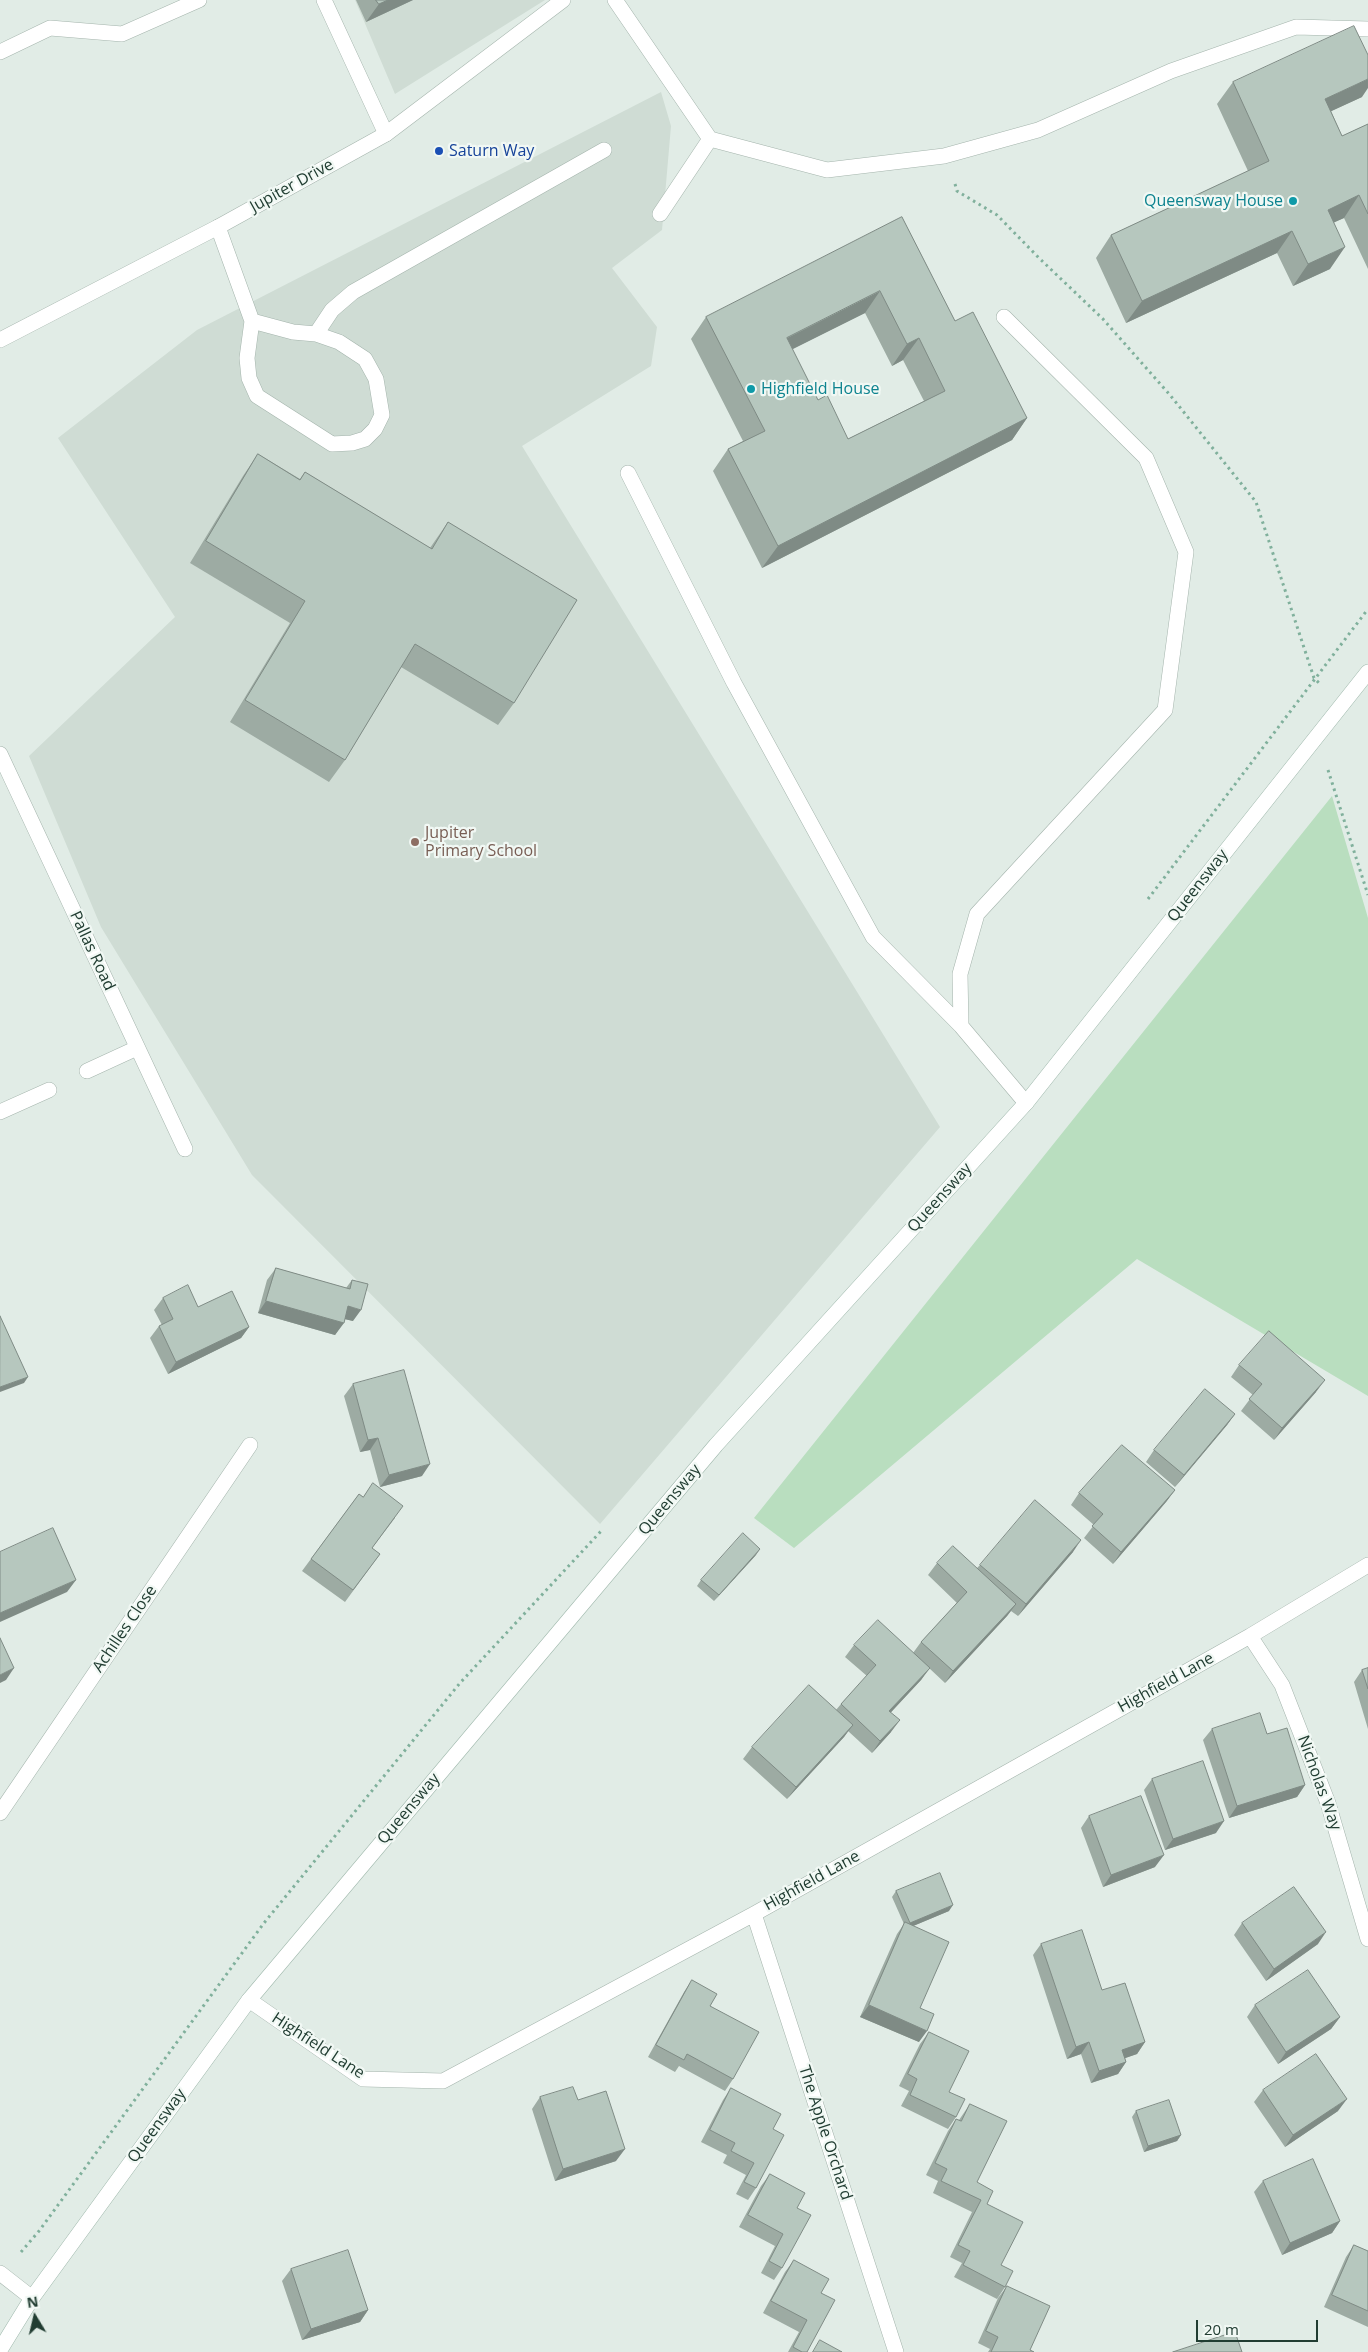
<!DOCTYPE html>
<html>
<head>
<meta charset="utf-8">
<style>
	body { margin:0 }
	#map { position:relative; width:1368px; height:2352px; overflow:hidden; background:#e1ece6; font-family:"Open Sans",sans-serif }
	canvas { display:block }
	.north { position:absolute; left:10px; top:2292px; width:50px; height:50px; -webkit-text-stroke:4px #f1f8f4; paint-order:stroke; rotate:351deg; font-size:14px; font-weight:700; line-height:20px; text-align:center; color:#213d32 }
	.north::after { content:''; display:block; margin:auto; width:18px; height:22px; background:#213d32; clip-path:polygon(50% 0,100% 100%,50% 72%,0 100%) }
	.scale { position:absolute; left:1196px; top:2320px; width:122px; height:22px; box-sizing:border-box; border:2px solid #213d32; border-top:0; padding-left:6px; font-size:15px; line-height:18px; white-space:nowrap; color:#213d32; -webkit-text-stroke:4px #f1f8f4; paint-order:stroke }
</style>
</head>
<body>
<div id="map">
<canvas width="1368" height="2352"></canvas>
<div class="north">N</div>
<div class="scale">20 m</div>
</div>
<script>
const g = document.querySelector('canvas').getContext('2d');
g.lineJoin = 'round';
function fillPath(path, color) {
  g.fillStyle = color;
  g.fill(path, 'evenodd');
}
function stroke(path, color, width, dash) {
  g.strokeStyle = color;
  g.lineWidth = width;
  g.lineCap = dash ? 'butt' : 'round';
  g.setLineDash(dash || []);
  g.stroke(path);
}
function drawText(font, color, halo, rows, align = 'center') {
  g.font = font + ' "Open Sans",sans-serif';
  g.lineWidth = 4.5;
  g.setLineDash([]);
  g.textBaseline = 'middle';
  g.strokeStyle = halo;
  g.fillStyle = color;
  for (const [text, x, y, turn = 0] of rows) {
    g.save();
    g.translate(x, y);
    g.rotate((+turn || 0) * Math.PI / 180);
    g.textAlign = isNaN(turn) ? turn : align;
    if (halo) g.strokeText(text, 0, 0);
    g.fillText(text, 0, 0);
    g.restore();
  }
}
fillPath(new Path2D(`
	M 355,0 L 545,0 L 395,94 Z
	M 661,92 L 671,126 L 662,230 L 612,268 L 657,327 L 651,366 L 522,446 L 940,1127 L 600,1524 L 252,1175 L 101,927 L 29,756 L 175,617 L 58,438 L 197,330 Z`), '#cfdcd4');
fillPath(new Path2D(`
	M 1332,796 L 1368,918 L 1368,1396 L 1137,1259 L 794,1548 L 754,1518 Z`), '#b9debf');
const service = new Path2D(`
	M 615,0 L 710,139 L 827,170 L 944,156 L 1038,130 L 1171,71 L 1296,27 L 1368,29
	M 660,214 L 710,139
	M 218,227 L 252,321
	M 252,321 L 293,332 L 316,334 L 339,342 L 365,359 L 376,379 L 382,415 L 375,429 L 365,439 L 352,443 L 332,444 L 257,396 L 249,378 L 247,358 Z
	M 316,334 L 332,310 L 353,292 L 604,150
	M 628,473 L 734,683 L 873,937 L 961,1026 L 1026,1103
	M 961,1026 L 960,974 L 977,914 L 1165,710 L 1186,552 L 1146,458 L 1004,317
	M 87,1071 L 137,1048
	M 0,1112 L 49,1090`);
const minor = new Path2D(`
	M 324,0 L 386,134
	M 0,52 L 50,28 L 122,34 L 199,0
	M 0,754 L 185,1149
	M 1250,1636 L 1282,1685 L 1328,1803 L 1368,1939
	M 0,1813 L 250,1445
	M 754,1914 L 896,2352
	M 249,2000 L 363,2079 L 443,2081 L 754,1914 L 1250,1636 L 1368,1565`);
const tertiary = new Path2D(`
	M 0,340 L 218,227 L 386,134 L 563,0
	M 0,2273 L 32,2298`);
const secondary = new Path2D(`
	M 0,2350 L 32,2298 L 249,2000 L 716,1445 L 1026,1103 L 1368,672`);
stroke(service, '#a4b4ac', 16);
stroke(minor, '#a4b4ac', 16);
stroke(tertiary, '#a4b4ac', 16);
stroke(secondary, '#9fb8ac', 16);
stroke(new Path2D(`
	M 955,184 L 957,191 L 997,215 L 1039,258 L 1103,319 L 1170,395 L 1256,502 L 1314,678 L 1321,685
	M 1328,770 L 1368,895
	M 1148,899 L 1368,609
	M 21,2252 L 39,2231 L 264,1923 L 460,1683 L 603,1529`), '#80b09c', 3, [2.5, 4]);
stroke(service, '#fff', 15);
stroke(minor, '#fff', 15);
stroke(tertiary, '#fff', 15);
stroke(secondary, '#fff', 15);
fillPath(new Path2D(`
	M 356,0 L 413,0 L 366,22 Z
	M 1233,82 L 1362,97 L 1331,111 L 1342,136 L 1368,124 L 1368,269 L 1344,218 L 1334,222 L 1330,269 L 1293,286 L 1277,253 L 1126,323 L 1096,258 L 1111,235 L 1248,171 L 1217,104 Z
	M 902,217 L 955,321 L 1027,418 L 1012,440 L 762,568 L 713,471 L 728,449 L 743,441 L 691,339 L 706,317 ZM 865,313 L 892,366 L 903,360 L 924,401 L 848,439 L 818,400 L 792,349 Z
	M 258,454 L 300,479 L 305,472 L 430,548 L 448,522 L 514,703 L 498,725 L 401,667 L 345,760 L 329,782 L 230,722 L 290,623 L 190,563 L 243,476 Z
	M 276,1268 L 346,1288 L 352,1280 L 353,1321 L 345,1319 L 335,1335 L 258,1313 L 267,1280 Z
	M 163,1298 L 198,1307 L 249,1327 L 241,1338 L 168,1374 L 150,1338 L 159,1326 L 162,1325 L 154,1310 Z
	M 1239,1365 L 1316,1392 L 1274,1440 L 1241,1411 L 1253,1395 L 1231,1377 Z
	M 353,1384 L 422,1476 L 380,1487 L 370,1450 L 360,1452 L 344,1396 Z
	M 1235,1414 L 1227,1425 L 1175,1487 L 1146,1462 L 1154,1450 Z
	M 1175,1490 L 1166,1502 L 1113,1564 L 1084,1538 L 1094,1525 L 1071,1505 L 1079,1493 Z
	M 359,1494 L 395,1518 L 372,1548 L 380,1554 L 345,1602 L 302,1571 Z
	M 1073,1552 L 1018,1616 L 1011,1611 L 1007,1616 L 945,1683 L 929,1668 L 921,1680 L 891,1712 L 891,1732 L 872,1753 L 848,1731 L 844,1737 L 787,1799 L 743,1759 L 752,1747 L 836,1710 L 841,1704 L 867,1676 L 845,1657 L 854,1645 L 913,1653 L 921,1642 L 957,1603 L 928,1575 L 937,1563 L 977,1568 L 980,1565 Z
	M 756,1555 L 714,1601 L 697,1586 L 701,1580 Z
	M 1368,1668 L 1368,1729 L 1354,1682 L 1362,1670 Z
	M 1212,1729 L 1267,1734 L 1305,1785 L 1297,1797 L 1229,1818 L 1203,1740 Z
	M 1152,1779 L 1216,1833 L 1165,1850 L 1144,1790 Z
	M 1089,1816 L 1155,1867 L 1103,1887 L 1081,1828 Z
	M 896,1891 L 949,1911 L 913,1926 L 920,2008 L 919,2042 L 860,2017 L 897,1934 L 904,1924 L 892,1897 Z
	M 1242,1923 L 1318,1944 L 1266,1981 L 1234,1935 Z
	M 1041,1944 L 1102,1990 L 1145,2042 L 1137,2054 L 1125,2058 L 1126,2062 L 1118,2074 L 1091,2083 L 1081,2054 L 1067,2059 L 1033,1955 Z
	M 692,1980 L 710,2006 L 733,2079 L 725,2091 L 679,2066 L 675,2072 L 648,2057 L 684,1992 Z
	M 1255,2005 L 1340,2017 L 1331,2029 L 1278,2064 L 1247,2017 Z
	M 929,2032 L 956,2117 L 948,2129 L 901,2106 L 909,2091 L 899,2086 L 920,2044 Z
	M 731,2088 L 773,2129 L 756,2188 L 748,2200 L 736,2194 L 746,2175 L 723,2163 L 727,2155 L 701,2142 L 723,2100 Z
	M 1263,2090 L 1338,2111 L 1285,2147 L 1254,2102 Z
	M 540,2097 L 578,2100 L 616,2161 L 555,2181 L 532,2109 Z
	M 970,2104 L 977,2182 L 987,2204 L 1005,2287 L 997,2299 L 954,2277 L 962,2263 L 950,2257 L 972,2212 L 933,2193 L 938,2181 L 926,2175 L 948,2131 L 956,2119 L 959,2120 Z
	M 1136,2111 L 1181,2135 L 1177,2141 L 1144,2152 L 1132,2117 Z
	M 770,2174 L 797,2208 L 782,2268 L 774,2280 L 761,2273 L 775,2246 L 739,2227 L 761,2186 Z
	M 1263,2181 L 1340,2221 L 1332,2233 L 1282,2255 L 1254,2192 Z
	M 1354,2245 L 1368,2251 L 1368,2327 L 1324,2307 L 1346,2257 Z
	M 794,2260 L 821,2293 L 807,2352 L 788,2352 L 799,2332 L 763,2313 L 785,2272 Z
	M 291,2269 L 368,2310 L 360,2322 L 302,2340 L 282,2281 Z
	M 1007,2286 L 1030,2350 L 1034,2352 L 988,2352 L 990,2349 L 978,2343 L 998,2298 Z`), '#9daba3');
fillPath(new Path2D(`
	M 388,0 L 413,0 L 366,22 L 379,4 Z
	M 1368,79 L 1368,88 L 1362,97 L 1310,121 L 1325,99 Z
	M 1359,195 L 1344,218 L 1313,232 L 1328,210 Z
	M 1292,231 L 1277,253 L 1126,323 L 1142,301 Z
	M 1345,247 L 1330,269 L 1293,286 L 1308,264 Z
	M 880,291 L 865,313 L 771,360 L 787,338 Z
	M 919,338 L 903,360 L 892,366 L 907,344 Z
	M 1027,418 L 1012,440 L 762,568 L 778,546 Z
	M 266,1301 L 344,1323 L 335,1335 L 258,1313 Z
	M 348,1306 L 361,1310 L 353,1321 L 340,1318 Z
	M 249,1327 L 241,1338 L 168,1374 L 176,1362 Z
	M 28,1377 L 24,1383 L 0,1392 L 0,1387 Z
	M 1325,1380 L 1316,1392 L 1274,1440 L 1282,1428 Z
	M 1235,1414 L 1227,1425 L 1175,1487 L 1184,1475 Z
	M 378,1438 L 370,1450 L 360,1452 L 368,1440 Z
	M 430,1464 L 422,1476 L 380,1487 L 389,1475 Z
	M 1175,1490 L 1166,1502 L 1113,1564 L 1121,1552 Z
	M 1081,1540 L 1073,1552 L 1018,1616 L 1026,1604 Z
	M 760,1549 L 756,1555 L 714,1601 L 719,1595 Z
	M 76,1580 L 67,1592 L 0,1622 L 0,1613 Z
	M 1016,1604 L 1007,1616 L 945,1683 L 953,1671 Z
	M 14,1668 L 6,1680 L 0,1683 L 0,1675 Z
	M 930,1668 L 921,1680 L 881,1723 L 889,1711 Z
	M 900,1720 L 891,1732 L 872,1753 L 880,1741 Z
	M 853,1725 L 844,1737 L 787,1799 L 796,1787 Z
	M 1305,1785 L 1297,1797 L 1229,1818 L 1237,1806 Z
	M 1224,1821 L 1216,1833 L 1165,1850 L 1173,1839 Z
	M 1164,1855 L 1155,1867 L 1103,1887 L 1111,1875 Z
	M 953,1905 L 949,1911 L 906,1929 L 910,1923 Z
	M 1326,1932 L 1318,1944 L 1266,1981 L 1274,1969 Z
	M 869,2005 L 927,2031 L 919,2042 L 860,2017 Z
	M 1340,2017 L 1331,2029 L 1278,2064 L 1286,2052 Z
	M 1089,2042 L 1081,2054 L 1067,2059 L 1076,2047 Z
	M 1145,2042 L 1137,2054 L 1114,2062 L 1122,2050 Z
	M 1126,2062 L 1118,2074 L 1091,2083 L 1099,2071 Z
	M 1347,2099 L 1338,2111 L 1285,2147 L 1293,2135 Z
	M 1181,2135 L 1177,2141 L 1144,2152 L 1148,2146 Z
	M 625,2149 L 616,2161 L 555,2181 L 563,2169 Z
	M 1340,2221 L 1332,2233 L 1282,2255 L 1290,2243 Z
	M 368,2310 L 360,2322 L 302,2340 L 311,2329 Z`), '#7f8b85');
const building = new Path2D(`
	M 376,0 L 388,0 L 379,4 Z
	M 1354,26 L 1368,55 L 1368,79 L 1325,99 L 1342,136 L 1368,124 L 1368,214 L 1359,195 L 1328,210 L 1345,247 L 1308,264 L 1292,231 L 1142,301 L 1111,235 L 1269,161 L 1233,82 Z
	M 902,217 L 955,321 L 973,312 L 1027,418 L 778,546 L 728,449 L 765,431 L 706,317 ZM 880,291 L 907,344 L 919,338 L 945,391 L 848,439 L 827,395 L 818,400 L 787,338 Z
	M 258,454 L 300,480 L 305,472 L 432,549 L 448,522 L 577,600 L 514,703 L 415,644 L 345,760 L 245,700 L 305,601 L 206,541 Z
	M 276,1268 L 350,1289 L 352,1280 L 368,1284 L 361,1310 L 348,1306 L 344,1323 L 266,1301 Z
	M 188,1285 L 198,1307 L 232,1291 L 249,1327 L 176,1362 L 159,1326 L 173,1319 L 163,1298 Z
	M 0,1316 L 28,1377 L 0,1387 Z
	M 1269,1331 L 1325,1380 L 1282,1428 L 1249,1399 L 1262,1384 L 1239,1365 Z
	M 404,1370 L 430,1464 L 389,1475 L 378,1438 L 368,1440 L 353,1384 Z
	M 1205,1389 L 1235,1414 L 1184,1475 L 1154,1450 Z
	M 1122,1445 L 1175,1490 L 1121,1552 L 1092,1526 L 1103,1514 L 1079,1493 Z
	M 373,1483 L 403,1506 L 372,1548 L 380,1554 L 353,1590 L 311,1559 L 359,1494 L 363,1497 Z
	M 1035,1500 L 1081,1540 L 1026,1604 L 980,1565 Z
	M 53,1528 L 76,1580 L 0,1613 L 0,1552 Z
	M 743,1533 L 760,1549 L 719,1595 L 701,1580 Z
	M 953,1546 L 1016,1604 L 953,1671 L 921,1642 L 967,1592 L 937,1563 Z
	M 878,1620 L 930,1668 L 889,1711 L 900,1720 L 880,1741 L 841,1704 L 876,1665 L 854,1645 Z
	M 0,1638 L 14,1668 L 0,1675 Z
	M 1368,1668 L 1368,1689 L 1362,1670 Z
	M 809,1685 L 853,1725 L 796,1787 L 752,1747 Z
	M 1260,1713 L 1267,1734 L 1287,1728 L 1305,1785 L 1237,1806 L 1212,1729 Z
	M 1203,1761 L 1224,1821 L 1173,1839 L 1152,1779 Z
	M 1141,1796 L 1164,1855 L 1111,1875 L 1089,1816 Z
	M 940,1873 L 953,1905 L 910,1923 L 896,1891 Z
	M 1294,1887 L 1326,1932 L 1274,1969 L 1242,1923 Z
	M 905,1922 L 949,1942 L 920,2008 L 934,2014 L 927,2031 L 869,2005 Z
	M 1082,1930 L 1102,1990 L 1125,1983 L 1145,2042 L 1122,2050 L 1126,2062 L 1099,2071 L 1089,2042 L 1076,2047 L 1041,1944 Z
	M 1308,1970 L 1340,2017 L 1286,2052 L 1255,2005 Z
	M 692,1980 L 717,1994 L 710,2006 L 759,2032 L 733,2079 L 687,2054 L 684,2060 L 656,2045 Z
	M 929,2032 L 969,2051 L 949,2092 L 965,2099 L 956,2117 L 910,2095 L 917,2079 L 908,2074 Z
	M 1316,2054 L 1347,2099 L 1293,2135 L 1263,2090 Z
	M 573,2087 L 578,2100 L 606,2091 L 625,2149 L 563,2169 L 540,2097 Z
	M 731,2088 L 781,2114 L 773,2129 L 784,2135 L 756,2188 L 744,2182 L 754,2163 L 731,2151 L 735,2143 L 710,2130 Z
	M 1169,2100 L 1181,2135 L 1148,2146 L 1136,2111 Z
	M 970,2104 L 1007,2121 L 977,2182 L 993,2191 L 987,2204 L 1023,2222 L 1001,2265 L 1013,2271 L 1005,2287 L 963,2265 L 970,2251 L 958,2245 L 981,2200 L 941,2181 L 947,2169 L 935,2163 L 956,2119 L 961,2121 Z
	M 1313,2159 L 1340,2221 L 1290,2243 L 1263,2181 Z
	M 770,2174 L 805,2193 L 797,2208 L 811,2215 L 782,2268 L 769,2261 L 783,2234 L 748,2215 Z
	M 1354,2245 L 1368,2251 L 1368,2311 L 1332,2295 Z
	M 348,2250 L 368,2310 L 311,2329 L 291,2269 Z
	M 794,2260 L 829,2279 L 821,2293 L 835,2300 L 807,2352 L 802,2352 L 793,2347 L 807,2320 L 771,2301 Z
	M 1007,2286 L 1050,2306 L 1030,2350 L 1034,2352 L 991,2352 L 998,2337 L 986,2331 Z
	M 1235,2332 L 1242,2352 L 1173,2352 Z
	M 820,2340 L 842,2352 L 813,2352 Z`);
fillPath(building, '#b6c7be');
stroke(building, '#7f8b85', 1);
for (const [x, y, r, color] of [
	[439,151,5,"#1a4fb4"],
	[1293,201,5,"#0f9aa8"],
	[751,389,5,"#0f9aa8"],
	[415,842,5,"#8d6e63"]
]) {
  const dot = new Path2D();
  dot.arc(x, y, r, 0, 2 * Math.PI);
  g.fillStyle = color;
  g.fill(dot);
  stroke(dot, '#f1f8f4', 2);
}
drawText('16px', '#164399', '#f1f8f4', [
	["Saturn Way",449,151]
], 'left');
drawText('16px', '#213d32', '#f1f8f4', [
	["Jupiter Drive",292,186,-29],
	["Queensway",1198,886,-52],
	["Pallas Road",92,951,65],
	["Queensway",940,1198,-48],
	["Queensway",670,1500,-50],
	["Achilles Close",125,1629,-56],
	["Highfield Lane",1166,1683,-29],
	["Nicholas Way",1319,1783,70],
	["Queensway",409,1809,-50],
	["Highfield Lane",812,1881,-29],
	["Highfield Lane",318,2046,33],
	["Queensway",157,2126,-54],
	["The Apple Orchard",825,2133,72]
]);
drawText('16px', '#0d838f', '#f1f8f4', [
	["Queensway House",1283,201],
	["Highfield House",761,389,"left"]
], 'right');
drawText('16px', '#785e54', '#f1f8f4', [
	["Jupiter",425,833],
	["Primary School",425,851]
], 'left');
</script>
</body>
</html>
